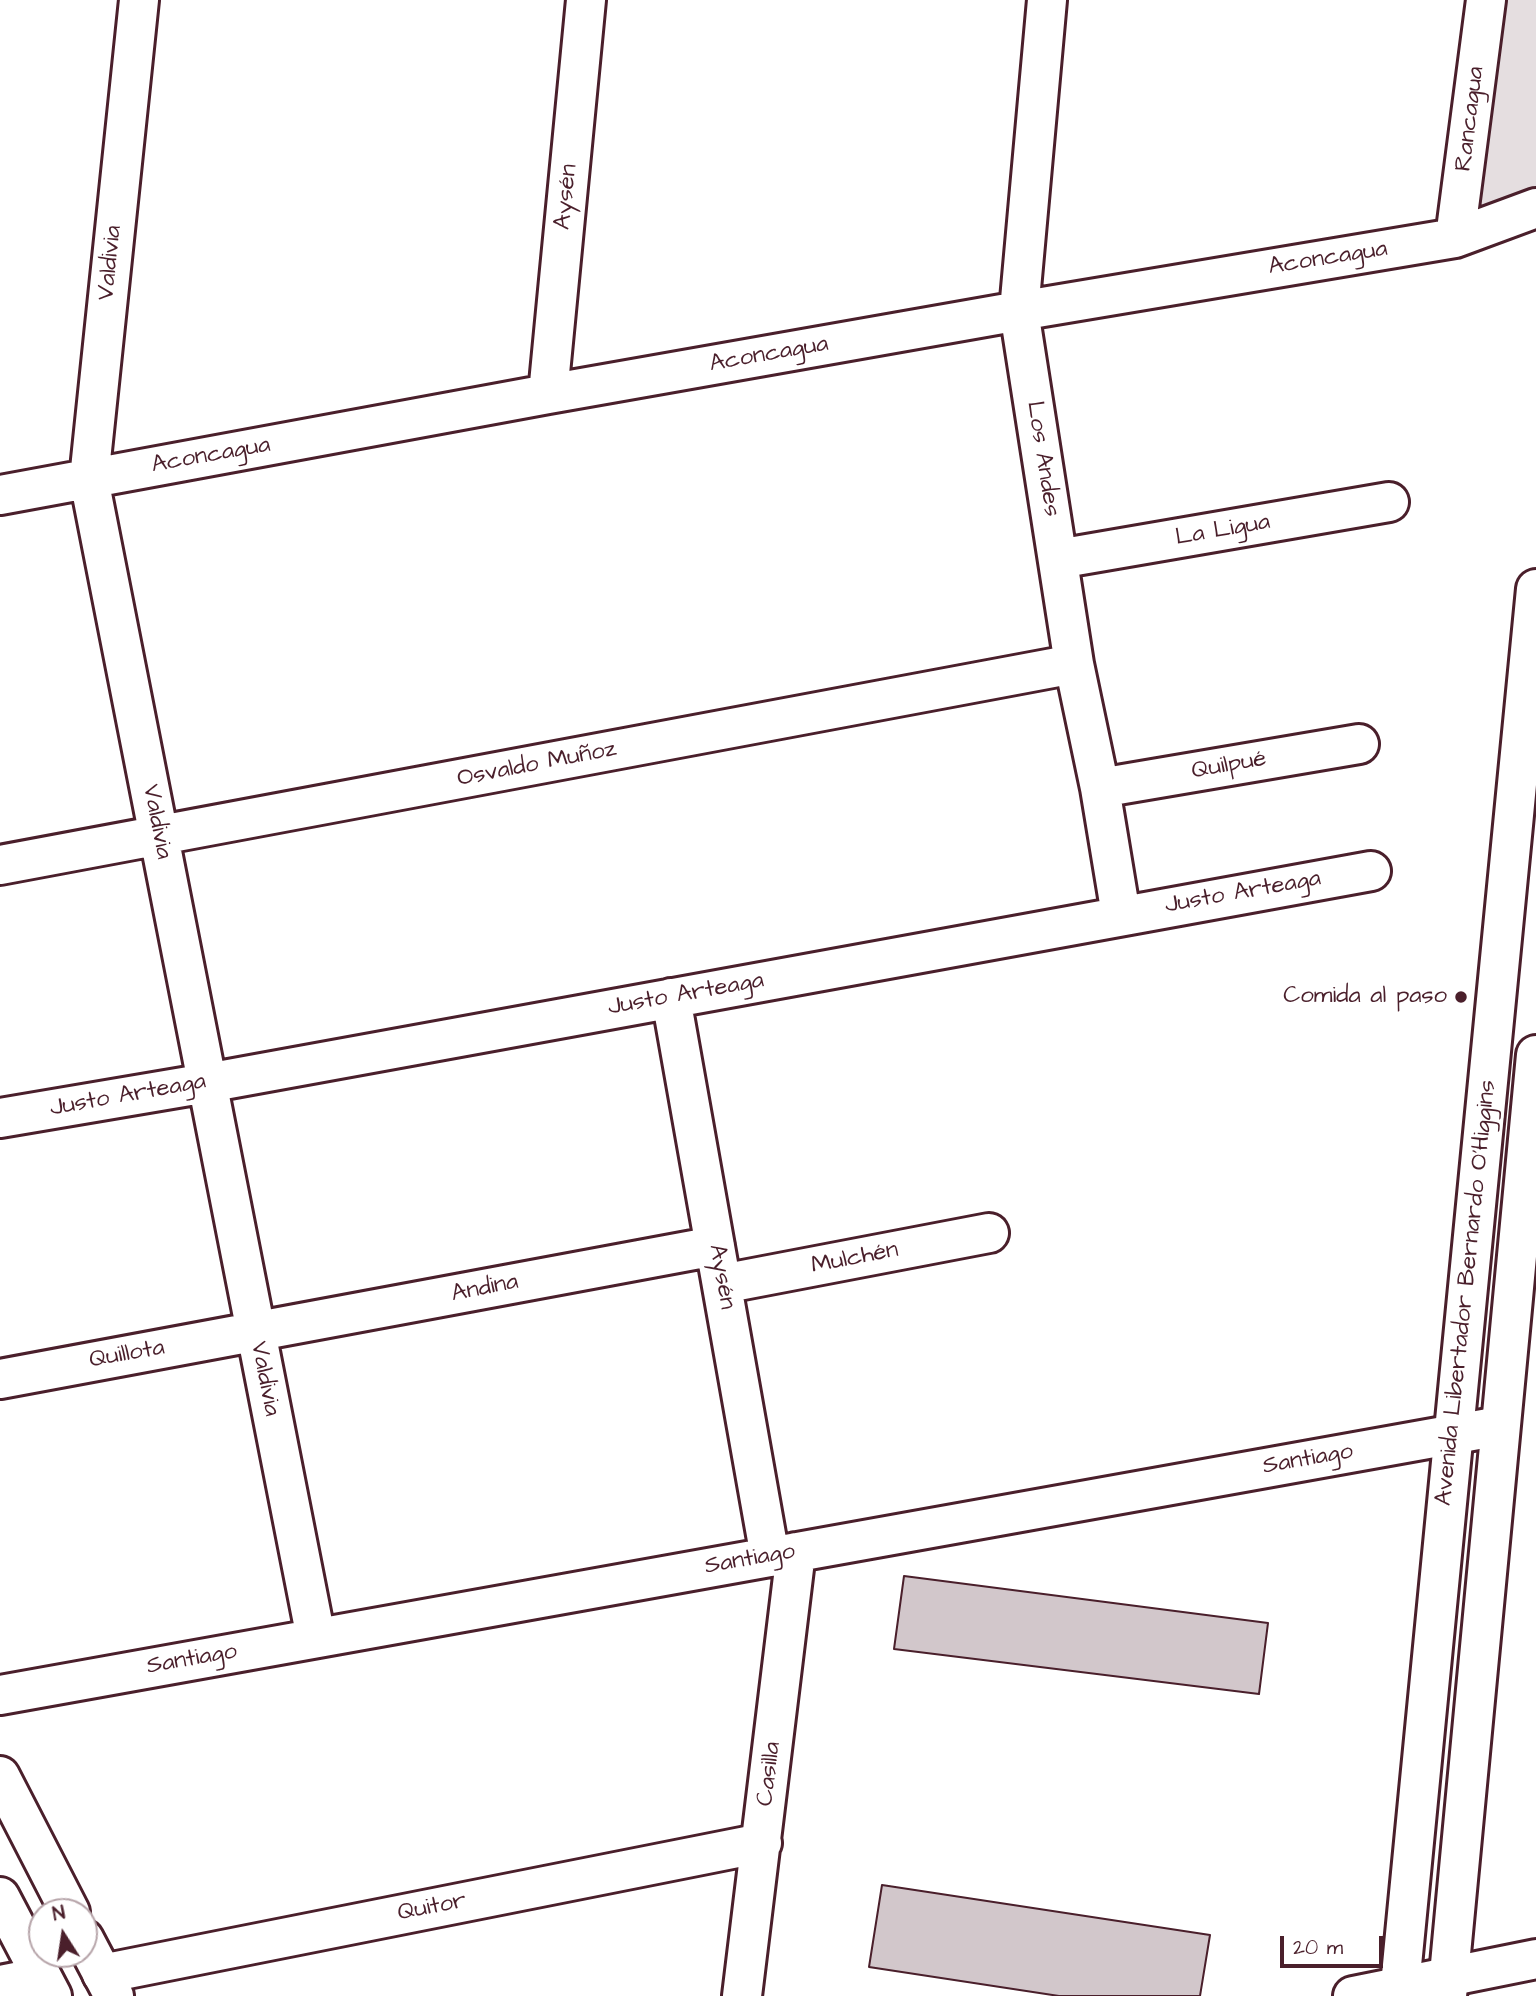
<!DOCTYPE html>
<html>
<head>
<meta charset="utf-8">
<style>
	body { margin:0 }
	#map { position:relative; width:1536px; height:1996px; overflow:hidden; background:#fff; font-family:"Architects Daughter",sans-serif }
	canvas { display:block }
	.north { position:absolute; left:28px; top:1898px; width:70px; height:70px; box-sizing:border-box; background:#fff; border:2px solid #b7a5aa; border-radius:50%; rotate:348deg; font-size:19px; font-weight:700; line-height:28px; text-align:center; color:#4a1f2b }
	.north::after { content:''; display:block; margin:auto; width:24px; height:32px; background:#4a1f2b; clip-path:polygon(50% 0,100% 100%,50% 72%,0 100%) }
	.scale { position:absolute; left:1280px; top:1936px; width:103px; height:32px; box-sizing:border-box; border:4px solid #4a1f2b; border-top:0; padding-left:9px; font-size:21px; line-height:24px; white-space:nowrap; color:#4a1f2b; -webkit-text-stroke:5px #fff; paint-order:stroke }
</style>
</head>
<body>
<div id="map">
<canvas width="1536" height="1996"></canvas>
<div class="north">N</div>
<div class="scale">20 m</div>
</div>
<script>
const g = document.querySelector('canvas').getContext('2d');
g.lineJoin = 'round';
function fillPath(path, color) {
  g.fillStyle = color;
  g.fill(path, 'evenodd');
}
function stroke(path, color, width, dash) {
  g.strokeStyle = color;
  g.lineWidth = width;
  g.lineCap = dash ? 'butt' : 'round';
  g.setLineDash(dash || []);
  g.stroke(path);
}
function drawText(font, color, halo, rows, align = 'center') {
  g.font = font + ' "Architects Daughter",sans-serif';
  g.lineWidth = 5;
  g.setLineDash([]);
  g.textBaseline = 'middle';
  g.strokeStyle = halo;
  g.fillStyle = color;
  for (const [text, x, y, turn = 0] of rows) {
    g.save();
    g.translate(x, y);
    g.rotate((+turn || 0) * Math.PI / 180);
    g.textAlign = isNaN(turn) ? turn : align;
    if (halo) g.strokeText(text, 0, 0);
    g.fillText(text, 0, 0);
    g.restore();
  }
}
fillPath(new Path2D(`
	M 1486,0 L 1536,0 L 1536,208 L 1455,238 Z`), '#e5dee0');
const building = new Path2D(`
	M 904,1576 L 1268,1623 L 1259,1694 L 894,1649 Z
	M 882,1885 L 1210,1935 L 1200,1996 L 1059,1996 L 869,1967 Z`);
fillPath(building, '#d2c7cb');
stroke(building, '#4a1f2b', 2);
const minor = new Path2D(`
	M 139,0 L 89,479 L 316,1638
	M 1047,0 L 1019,311 L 1074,664 L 1100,788 L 1121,915
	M 1455,238 L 1486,0
	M 548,394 L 586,0
	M 0,495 L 548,394 L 1019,311 L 1455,238 L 1536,208
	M 1058,559 L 1389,502
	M 1100,788 L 1359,744
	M 0,865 L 1074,664
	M 671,998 L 770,1557
	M 0,1118 L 207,1083 L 1371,871
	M 722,1284 L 989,1233
	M 0,1379 L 715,1246
	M 0,1695 L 1500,1426
	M 102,1974 L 762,1843
	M 0,1985 L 41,1977
	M 742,1996 L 796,1552
	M 1353,1996 L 1536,1959`);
const major = new Path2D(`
	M 0,1776 L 70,1912
	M 0,1897 L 52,1996
	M 84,1939 L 114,1996
	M 1399,1996 L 1536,589
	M 1447,1996 L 1536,1055`);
stroke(minor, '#4a1f2b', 44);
stroke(major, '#4a1f2b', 44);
stroke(minor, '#fff', 38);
stroke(major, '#fff', 38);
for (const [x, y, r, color] of [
	[1461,997,7,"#4a1f2b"]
]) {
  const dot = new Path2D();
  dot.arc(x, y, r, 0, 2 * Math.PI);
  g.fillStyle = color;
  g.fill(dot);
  stroke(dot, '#fff', 2.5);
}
drawText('24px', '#4a1f2b', '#fff', [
	["Rancagua",1471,119,-83],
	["Aysén",567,197,-84],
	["Aconcagua",1328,259,-9],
	["Valdivia",111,263,-84],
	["Aconcagua",769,355,-10],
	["Aconcagua",211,456,-10],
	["Los Andes",1042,459,81],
	["La Ligua",1223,531,-10],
	["Osvaldo Muñoz",537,765,-11],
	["Quilpué",1229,766,-10],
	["Valdivia",156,822,79],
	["Justo Arteaga",1243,893,-10],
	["Justo Arteaga",686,995,-10],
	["Justo Arteaga",128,1096,-10],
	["Mulchén",855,1259,-11],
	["Aysén",721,1277,80],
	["Andina",485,1289,-11],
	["Avenida Libertador Bernardo O'Higgins",1467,1293,-84],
	["Quillota",127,1355,-10],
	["Valdivia",264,1379,79],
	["Santiago",1308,1460,-10],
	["Santiago",750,1560,-10],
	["Santiago",192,1660,-10],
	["Casilla",770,1774,-83],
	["Quitor",432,1908,-11]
]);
drawText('24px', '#4a1f2b', '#fff', [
	["Comida al paso",1447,997]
], 'right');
</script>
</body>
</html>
